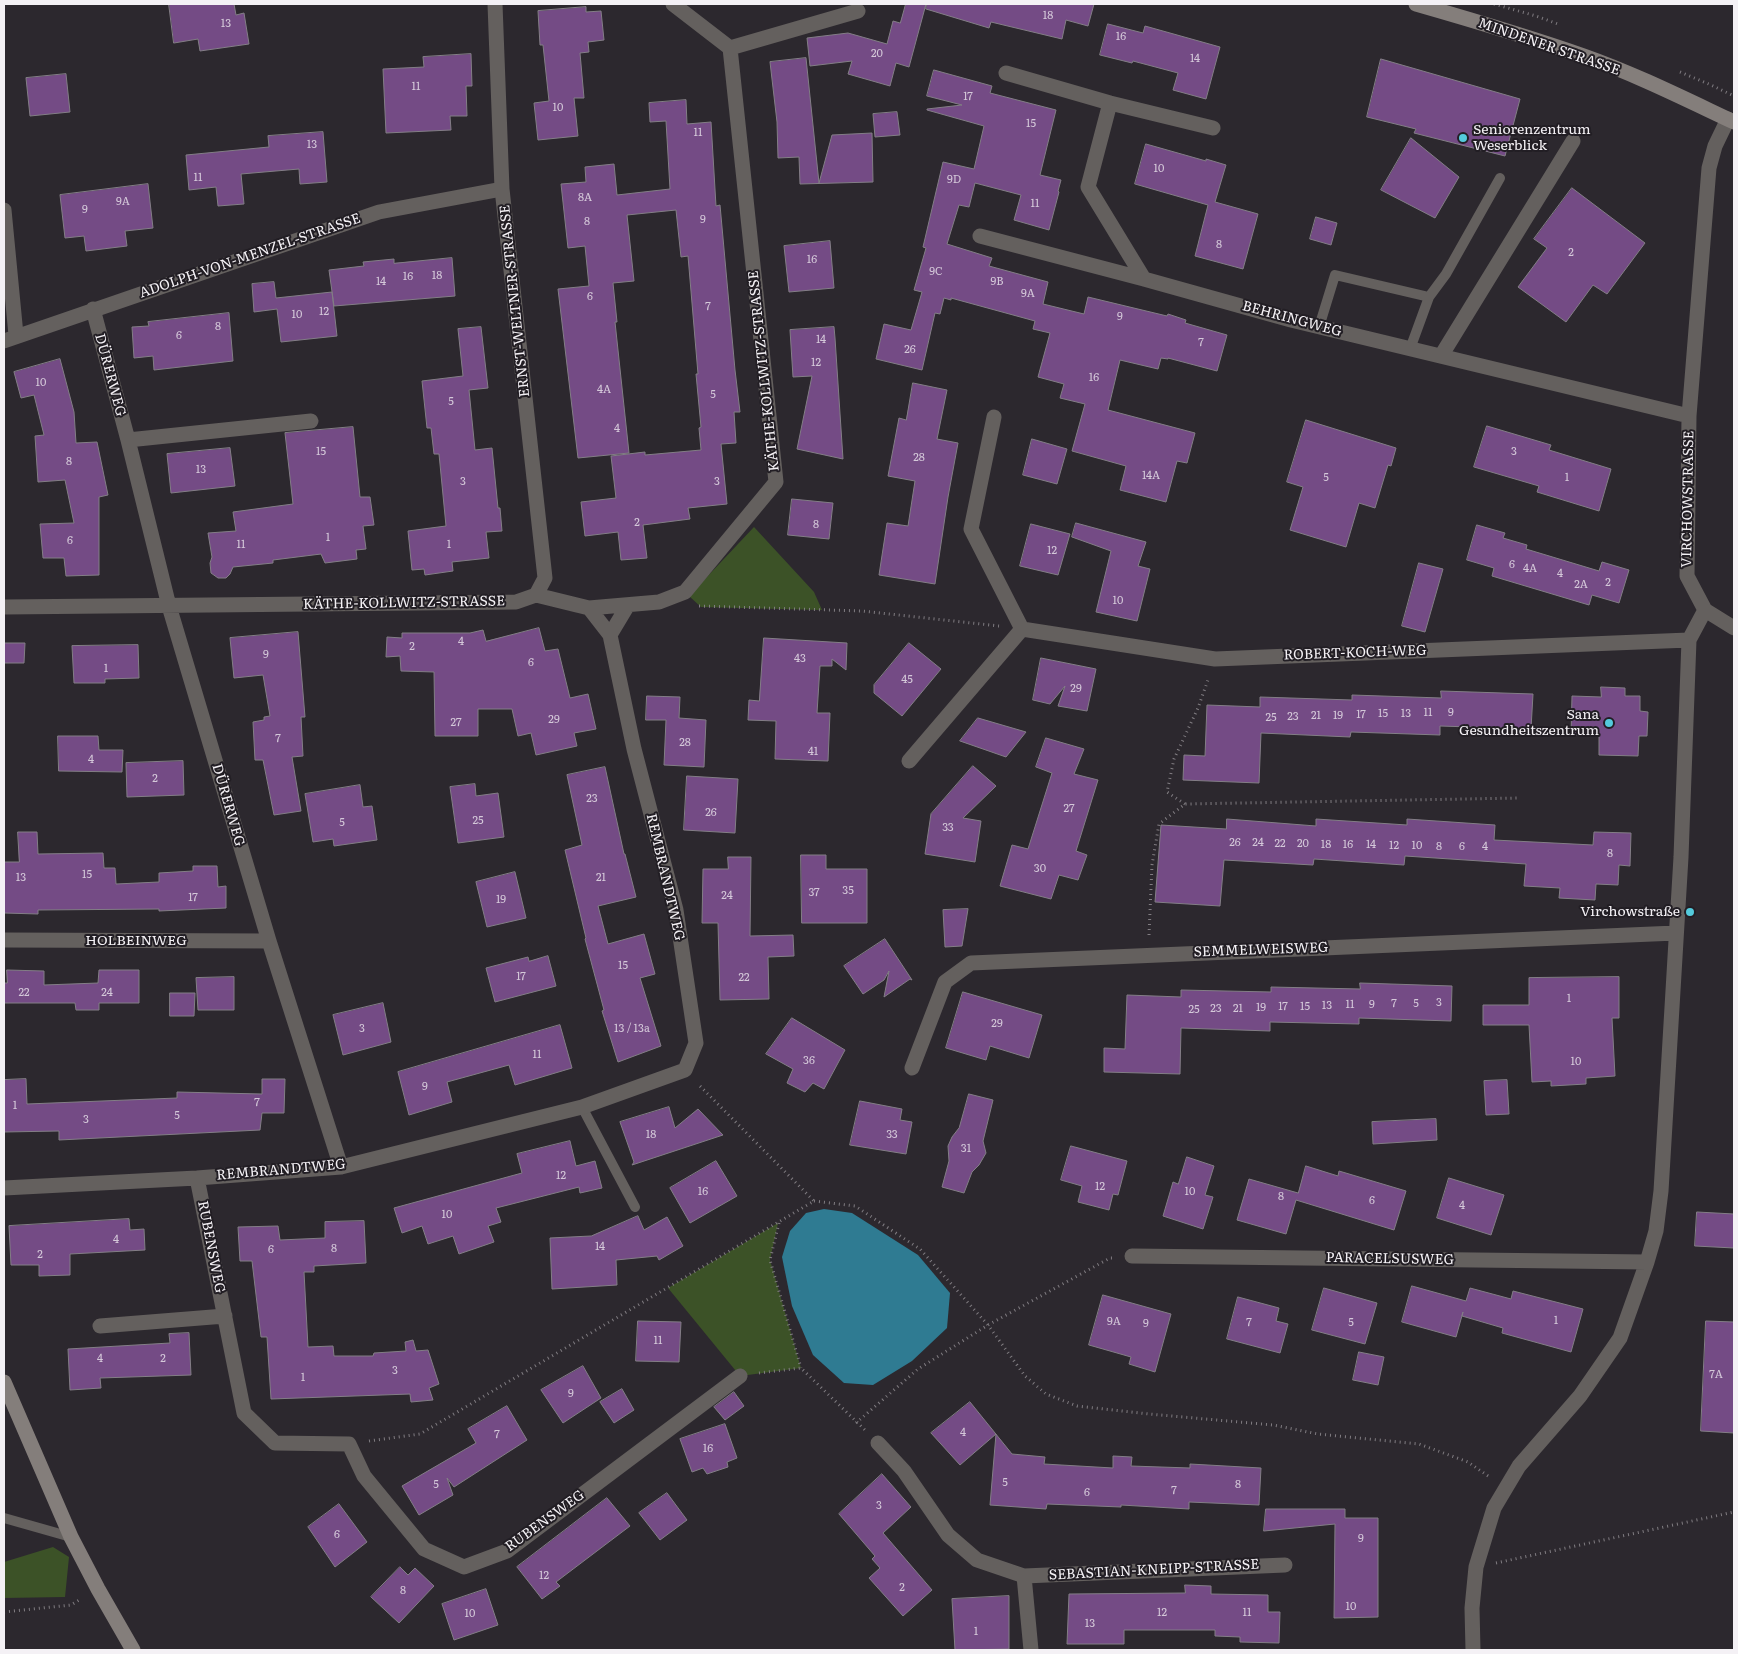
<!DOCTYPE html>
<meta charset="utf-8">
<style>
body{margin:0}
#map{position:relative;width:1738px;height:1654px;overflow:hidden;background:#2c282e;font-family:Literata,serif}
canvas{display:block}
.frame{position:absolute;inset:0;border:5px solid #f4f1f5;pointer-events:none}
</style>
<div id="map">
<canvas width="1738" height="1654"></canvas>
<div class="frame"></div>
</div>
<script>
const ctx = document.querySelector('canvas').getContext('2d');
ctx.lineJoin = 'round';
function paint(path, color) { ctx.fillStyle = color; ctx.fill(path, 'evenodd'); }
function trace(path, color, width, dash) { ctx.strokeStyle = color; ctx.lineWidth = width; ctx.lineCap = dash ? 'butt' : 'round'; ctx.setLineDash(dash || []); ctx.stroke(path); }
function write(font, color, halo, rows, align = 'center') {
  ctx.font = font + ' Literata,serif'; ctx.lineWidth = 4; ctx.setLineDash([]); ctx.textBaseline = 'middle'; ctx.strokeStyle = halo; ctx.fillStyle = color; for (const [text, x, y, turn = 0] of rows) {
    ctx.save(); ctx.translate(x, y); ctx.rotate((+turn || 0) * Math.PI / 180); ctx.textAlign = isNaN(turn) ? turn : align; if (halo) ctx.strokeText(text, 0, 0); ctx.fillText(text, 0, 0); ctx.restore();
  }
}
const green = new Path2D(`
 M754,527L814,592L822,610L701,607L689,596Z
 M778,1223L770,1260L801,1368L740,1376L668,1288Z
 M53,1547L69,1557L65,1597L4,1598V1562Z`);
const water = new Path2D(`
 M824,1209L852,1213L918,1255L950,1293L947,1328L912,1361L873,1385L844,1383L813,1355L792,1306L782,1257L790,1231L806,1213Z`);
const building = new Path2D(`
 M169,4H234L236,15L244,13L249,44L200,51L198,39L174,43Z
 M906,4H926L909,67L896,63L890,86L848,74L852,61L810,66L807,38L848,33L887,44L893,21L900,23Z
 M927,4H1094L1088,26L1066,20L1062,39L991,22L989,28L926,9Z
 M586,7V12L601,11L604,40L588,42L589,52L580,53L584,98H574L578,136L538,140L534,103L549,101L543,45H540L538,11Z
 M1108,24L1143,33L1145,26L1220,47L1206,99L1173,90L1178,73L1133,61L1132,63L1100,55Z
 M471,54L472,86H466L467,116H450L451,130L386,133L383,69L424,67L423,57Z
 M806,58L819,183L832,135L872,133L873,182L800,184L799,157L778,158L777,122L770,62Z
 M1381,59L1520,99L1505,156L1414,133L1416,129L1367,117Z
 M934,70L992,86L990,93L1056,110L1040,175L1061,180L1058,191L1059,192L1049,230L1014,220L1021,195L975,183L969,207L959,205L947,244L992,258L989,266L1048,282L1043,304L1084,314L1088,297L1167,316L1168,314L1186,320L1185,323L1227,335L1217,371L1168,358V359L1161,358L1158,369L1120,360L1108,410L1195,433L1187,463L1177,461L1166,502L1120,490L1126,466L1072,451L1085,404L1060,398L1064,384L1038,377L1050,333L1033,329L1035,321L951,298V300L944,298L940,314L935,313L922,370L876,359L884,324L911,330L922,292L914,290L926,248L923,247L943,162L974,169L984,126L927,110V109L962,105L927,96Z
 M66,74L70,112L30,116L26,78Z
 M686,100L687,124L711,122L716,206L720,205L735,370L740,412H734L736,443L721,444L727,504L688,508L690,519L643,525L647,558L621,560L618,532L585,536L581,502L616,498L611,456L645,452V455L701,450L699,428L701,427L696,374H698L688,256L681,257L676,210L627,215L634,281L613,283L617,322H615L629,453L578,458L558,289L589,286L585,246L568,248L561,184L586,182L585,167L614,164L617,195L670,189L666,121L650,122L649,103Z
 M897,112L900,135L875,137L873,114Z
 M323,132L327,182L300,184L299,169L241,174L244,204L218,206L216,187L189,190L186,155L269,147L268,136Z
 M1411,138L1459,177L1435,218L1381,190Z
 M1146,144L1206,161V159L1226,165L1215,202L1258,214L1243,269L1195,256L1208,205L1135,184Z
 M148,184L153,228L125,231L127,246L86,251L84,236L65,238L60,195Z
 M1572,188L1645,243L1607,294L1593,285L1566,322L1518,287L1547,248L1534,239Z
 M1316,217L1337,223L1331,245L1310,239Z
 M830,241L834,288L789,292L784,246Z
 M452,258L455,296L334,306L329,270L364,266L363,262L394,259V263Z
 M274,282L276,298L332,292L337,336L281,342L277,309L254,312L252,284Z
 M229,313L233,361L154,370L153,356L134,358L132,327L149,326L148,322Z
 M481,327L488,388L469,390L475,450L492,448L498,508H500L502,531L486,532L489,558L452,562L453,571L425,575L424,569L412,570L408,531L446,526L439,454H434L431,428H427L422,381L463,376L458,329Z
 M834,327L835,338L843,459L797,449L812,376L793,377L790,330Z
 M60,359L74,412L76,443L97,442L108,495L99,497V575L66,576L64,558H43L40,524L74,523L65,480L38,482L35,436L44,435L34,395L21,398L14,372Z
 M913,383L947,390L937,439L958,443L948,497L935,584L879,575L887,523L908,526L915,481L888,476L899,418L906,420Z
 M1306,420L1396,448L1391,466L1388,465L1375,508L1359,503L1346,547L1290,530L1303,487L1287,482Z
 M1487,426L1551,445L1549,450L1611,469L1599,511L1537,492L1539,486L1474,467Z
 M353,427L360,497H370L374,525L363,526L366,549L356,550L357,559L325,563L321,554L273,560V563L233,567L230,574L226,578H218L211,573L210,563L212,557L208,533L236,531L233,512L293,504L285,433Z
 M1032,439L1067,449L1057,484L1023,475Z
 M230,448L235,486L171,493L167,454Z
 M792,499L833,503L829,539L788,535Z
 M1076,523L1146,542L1138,566L1150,569L1137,621L1096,612L1111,551L1072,537Z
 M1031,524L1070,534L1058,575L1020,566Z
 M1477,525L1505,533L1503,538L1527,545L1526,549L1599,571L1602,562L1629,570L1619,603L1592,595L1589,605L1492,576L1494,568L1467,560Z
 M1419,563L1443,569L1425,632L1402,626Z
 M539,628L545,651L558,649L570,698L588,694L596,729L574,733L577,746L536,755L531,733L518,736L512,709H478V736H435L434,672L401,671L400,656L386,657L387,637L402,638V633H470L483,630L486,641Z
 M298,632L305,717H301L303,756L292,757L301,811L274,815L263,760H255L253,722L264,720V717L270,716L263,675L234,678L230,638Z
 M764,638L847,643L846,670L832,659V666H820L817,713H830L828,761L775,759L776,721L748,720L749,700L759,701Z
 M4,643H25L24,663H4Z
 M909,643L941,669L902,716L874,693V685Z
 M138,645L139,678L105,679V683H74L72,646Z
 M1041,658L1096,669L1087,711L1058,706L1065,686L1050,704L1033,700Z
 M1601,687L1625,688V696H1640V711L1648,712L1647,736H1639L1638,756L1599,755V735H1571L1572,696L1601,697Z
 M1441,691L1533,694L1531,729L1440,726V735L1351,732L1350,737L1261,733L1259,783L1183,780L1184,755L1205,756L1207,705L1260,707V697L1352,700V695L1441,698Z
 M647,696L680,697L679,718L706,720L704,767L664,765L666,720H646Z
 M978,718L1026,732L1006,757L960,741Z
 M58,736H98L99,750H123L122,772L59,771Z
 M1046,738L1084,749L1074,774L1098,780L1076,851L1087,855L1078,880L1059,875L1051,899L1000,886L1012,845L1028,849L1052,773L1036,767Z
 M183,761L184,795L127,797L126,763Z
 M973,766L996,786L963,818L981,821L975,862L925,854L931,814Z
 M605,767L624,854H625L636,897L598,906L608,944L644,934L655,974L640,978L661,1046L618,1062L602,1011L604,1010L585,939L586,938L565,850L582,845L567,775Z
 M687,776L738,779L735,833L684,830Z
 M475,784L476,796L498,793L504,837L458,843L450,787Z
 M360,785L363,807L372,806L377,840L334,846L333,839L313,842L305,794Z
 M1227,819L1316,826V819L1407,825V819L1495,825L1494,840L1593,845L1594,832L1631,833L1630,866L1619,865L1618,885L1596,884L1595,900L1559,898L1560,888L1524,886L1526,864L1405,856L1404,865L1314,859L1313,865L1224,860L1220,906L1155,902L1161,825L1226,829Z
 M18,832H37L38,854L103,853L104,868H115L116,884L159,882V873L193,871V866H217L218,887L226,886V908L159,911V909L38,910V914L4,913V862H19Z
 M801,855H826V869H867V923H802Z
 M728,857H751L750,936L793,935L794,956L768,957L769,999L720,1000L718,923H702L703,869H728Z
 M515,872L526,918L487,927L476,882Z
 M968,909L962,946L945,947L943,910Z
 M885,939L912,980L910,979L884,997L889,971L884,980L863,994L844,966Z
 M548,956L556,986L495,1002L486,968L528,957L529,961Z
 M7,970L44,971V985L98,983L99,970H139V1003H99V1010H76L75,1003H4V983H7Z
 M234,977V1010H198L196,978Z
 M1619,977V1018H1612L1615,1076L1586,1078V1084L1551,1086V1081L1532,1082L1529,1025H1483V1005H1529V978Z
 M1360,983L1452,986L1451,1021L1359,1018V1024L1270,1022V1031L1181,1028L1180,1074L1104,1072V1048L1125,1049L1127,995L1181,997V990L1271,992V987L1360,989Z
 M963,992L1042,1015L1029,1058L990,1046L986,1060L946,1048Z
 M170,993H195L194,1016H170Z
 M383,1003L391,1042L343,1055L333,1015Z
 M792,1018L845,1050L824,1089L813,1083L805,1092L787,1083L793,1069L766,1054Z
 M560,1025L572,1068L515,1085L509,1065L447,1082L452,1102L409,1115L398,1072Z
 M26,1079L27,1104L177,1098V1092L262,1094V1079H285L284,1113H262L260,1130L59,1140V1131L4,1132V1080Z
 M1507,1080L1509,1114L1486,1115L1484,1081Z
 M969,1094L993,1100L983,1141L986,1153L979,1165L972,1172L964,1193L942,1187L949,1161L948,1146L952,1137L959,1128Z
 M860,1101L902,1109L900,1120L912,1122L906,1154L850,1145Z
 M669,1107L675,1128L698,1109L723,1135L632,1165L634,1162L620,1122Z
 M1436,1119L1437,1140L1373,1144L1372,1122Z
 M570,1141L576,1166L595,1161L602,1188L580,1193L579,1187L496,1208L501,1222L488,1226L494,1242L459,1254L453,1236L428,1244L422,1226L402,1233L394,1208L522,1173L517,1154Z
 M1071,1146L1127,1161L1118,1195L1113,1194L1109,1210L1078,1202L1082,1186L1061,1180Z
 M1187,1157L1214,1166L1205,1195L1213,1197L1203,1229L1163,1216L1173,1182L1178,1184Z
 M716,1161L737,1196L690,1223L670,1188Z
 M1306,1166L1338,1176L1339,1171L1406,1191L1394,1230L1296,1200L1286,1234L1237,1220L1249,1179L1298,1193Z
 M1449,1178L1504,1195L1491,1235L1437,1218Z
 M1697,1212L1734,1214V1248L1695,1246Z
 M638,1216L644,1230L667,1217L683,1246L659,1260L657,1256L616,1260L617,1285L552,1289L550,1238L591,1236Z
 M129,1219L130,1230L144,1229L145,1250L70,1254V1275L39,1276V1265H11L9,1226Z
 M364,1221L366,1263L314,1266V1272H304L308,1347L333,1346L334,1356H373L374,1353L406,1351L405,1342L413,1340L416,1351L428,1350L439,1384L429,1388L433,1400L411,1402L410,1394L271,1399L267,1337H261L252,1261H240L238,1227L278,1226L280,1240L302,1239L325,1238V1222Z
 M1412,1286L1466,1301L1470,1288L1511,1299L1513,1291L1583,1309L1571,1352L1502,1333L1503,1328L1462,1316L1463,1312L1456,1337L1402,1322Z
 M1324,1288L1377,1303L1365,1344L1312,1330Z
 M1103,1295L1171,1314L1155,1372L1129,1364L1131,1357L1089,1345Z
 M1238,1297L1279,1308L1276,1321L1288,1324L1280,1353L1227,1339Z
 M638,1321L681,1322L679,1362L636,1361Z
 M1706,1321L1734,1322V1433L1701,1431Z
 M189,1333L191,1375L100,1378L101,1388L70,1390L68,1349L170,1343L169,1334Z
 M1359,1352L1384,1357L1378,1385L1353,1380Z
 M583,1366L601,1398L563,1423L541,1390Z
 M622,1389L634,1410L614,1423L600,1402Z
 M734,1392L744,1406L725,1420L714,1407Z
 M970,1402L1012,1454L1045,1457L1044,1464L1113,1468V1456L1132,1457L1131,1466L1190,1468V1464L1261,1468L1259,1505L1189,1502V1509L1121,1505V1507L1047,1504L1046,1509L990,1505L996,1434L960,1465L931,1433Z
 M507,1406L527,1440L454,1487L447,1478L453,1495L419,1515L402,1486L476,1443L468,1429Z
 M725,1424L737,1458L727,1462L728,1467L707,1474L703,1468L692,1472L680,1439Z
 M882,1474L911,1507L883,1533L932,1590L903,1616L869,1578L880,1568L872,1559L875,1556L839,1514Z
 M667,1493L687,1520L660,1540L639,1513Z
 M607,1498L630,1526L556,1582L560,1586L542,1599L517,1567Z
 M339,1504L367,1542L335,1567L308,1527Z
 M1266,1509H1345V1518H1378V1617L1334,1618L1335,1524L1264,1531Z
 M400,1567L408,1575L415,1568L434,1586L399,1623L371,1597Z
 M1185,1585L1211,1586V1594L1268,1595V1612H1280L1279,1643L1240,1642V1637L1215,1636V1630H1124V1644H1067L1069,1594L1185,1593Z
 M486,1589L498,1625L454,1640L442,1604Z
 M1009,1596V1649L955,1650L952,1599Z`);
const path = new Path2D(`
 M1494,4L1536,16L1558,24
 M1680,72L1711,85L1734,96
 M699,606L862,611L999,626
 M1185,804L1167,792L1174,759L1198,708L1209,677
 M1149,935L1152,865L1159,824L1185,804L1520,798
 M814,1201L855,1206L920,1249L988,1325L1025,1376L1046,1394L1077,1406L1149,1414L1273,1425L1318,1434L1419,1444L1468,1462L1491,1478
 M779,1223L770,1260L801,1368
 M759,1373L801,1368L865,1430
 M856,1423L918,1369L988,1325L1110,1258H1114
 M369,1441L420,1434L814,1201L698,1084
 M1496,1563L1734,1512
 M4,1612L71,1605L81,1599`);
const lane = new Path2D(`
 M1429,297L1446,274L1500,178
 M1319,327L1335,275L1429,297L1410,349
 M582,1107L635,1207
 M4,1518L71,1537`);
const street = new Path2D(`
 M495,4L502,189L545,578L536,595
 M730,48L858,11
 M1006,73L1110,103L1213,128
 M1110,103L1088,187L1144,279L1291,320L1689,416
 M4,210L16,335
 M980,236L1144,279
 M93,309L128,440L169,606L269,941L341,1167
 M4,341L379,212L502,189
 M1441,356L1573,141
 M994,417L971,529L1022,629
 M128,440L311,421
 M4,607L516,602L536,595L589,608L659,602L685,592L776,482L730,48L673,4
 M1705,610L1734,628
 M610,635L628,605
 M909,761L1022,629L1215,659L1689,640
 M4,940L269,941
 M912,1068L945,982L971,963L1676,933
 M197,1178L244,1413L275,1443L349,1444L364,1476L424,1549L464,1567L507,1551L740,1376
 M4,1188L197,1178L341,1167L582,1107L685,1070L696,1043L676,910L634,749L610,635L589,608
 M1132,1256L1647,1262
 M100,1326L225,1316
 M878,1443L904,1471L948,1535L977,1560L1024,1576L1031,1650
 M1024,1576L1285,1565
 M1473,1650L1472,1608L1476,1567L1494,1508L1519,1466L1580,1396L1620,1338L1647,1262L1656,1231L1661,1191L1681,857L1689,640L1705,610L1687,576L1689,416L1709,168L1715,146L1728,119`);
const secondary = new Path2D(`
 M1416,4C1472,20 1529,37 1584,56C1635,74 1685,99 1734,122
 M4,1382L71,1537L98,1589L133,1650`);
const markers = [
 [1463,138,5,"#54cadc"],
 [1609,723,5,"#54cadc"],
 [1690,912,5,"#54cadc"]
];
const numberNames = [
 ["18",1048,16],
 ["13",226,24],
 ["16",1121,37],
 ["20",877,54],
 ["14",1195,59],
 ["11",416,87],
 ["17",968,97],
 ["10",558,108],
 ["15",1031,124],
 ["11",698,133],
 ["13",312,145],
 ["10",1159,169],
 ["11",198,178],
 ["9D",954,180],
 ["8A",585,198],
 ["9A",123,202],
 ["11",1035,204],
 ["9",85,210],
 ["9",703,220],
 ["8",587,222],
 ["8",1219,245],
 ["2",1571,253],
 ["16",812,260],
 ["9C",936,272],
 ["18",437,276],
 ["16",408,277],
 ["14",381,282],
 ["9B",997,282],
 ["9A",1028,294],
 ["6",590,297],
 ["7",708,307],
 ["12",324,312],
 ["10",297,315],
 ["9",1120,317],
 ["8",218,327],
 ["6",179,336],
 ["14",821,340],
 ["7",1201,343],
 ["26",910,350],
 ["12",816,363],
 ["16",1094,378],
 ["10",41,383],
 ["4A",604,390],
 ["5",713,395],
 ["5",451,402],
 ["4",617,429],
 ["15",321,452],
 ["3",1514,452],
 ["28",919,458],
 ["8",69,462],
 ["13",201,470],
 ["14A",1151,476],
 ["5",1326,478],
 ["1",1567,478],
 ["3",463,482],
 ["3",717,482],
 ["2",637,523],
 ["8",816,525],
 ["1",328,538],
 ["6",70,541],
 ["11",241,545],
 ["1",449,545],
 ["12",1052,551],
 ["6",1512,565],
 ["4A",1530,569],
 ["4",1560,574],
 ["2",1608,583],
 ["2A",1581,585],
 ["10",1118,601],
 ["4",461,642],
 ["2",412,647],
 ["9",266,655],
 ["43",800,659],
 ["6",531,663],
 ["1",106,669],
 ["45",907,680],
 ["29",1076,689],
 ["11",1428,713],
 ["9",1451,713],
 ["15",1383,714],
 ["13",1406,714],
 ["17",1361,715],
 ["21",1316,716],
 ["19",1338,716],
 ["23",1293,717],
 ["25",1271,718],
 ["29",554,720],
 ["27",456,723],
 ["7",278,739],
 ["28",685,743],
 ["41",813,752],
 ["4",91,760],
 ["2",155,779],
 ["23",592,799],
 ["27",1069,809],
 ["26",711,813],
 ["25",478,821],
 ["5",342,823],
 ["33",948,828],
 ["26",1235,843],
 ["24",1258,843],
 ["22",1280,844],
 ["20",1303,844],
 ["18",1326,845],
 ["16",1348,845],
 ["14",1371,845],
 ["12",1394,846],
 ["10",1417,846],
 ["8",1439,847],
 ["6",1462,847],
 ["4",1485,847],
 ["8",1610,854],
 ["30",1040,869],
 ["15",87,875],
 ["13",21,878],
 ["21",601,878],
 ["35",848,891],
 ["37",814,893],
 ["24",727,896],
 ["17",193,898],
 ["19",501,900],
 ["15",623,966],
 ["17",521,977],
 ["22",744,978],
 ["22",24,993],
 ["24",107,993],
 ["1",1569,999],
 ["3",1439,1003],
 ["7",1394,1004],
 ["5",1416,1004],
 ["11",1350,1005],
 ["9",1372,1005],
 ["13",1327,1006],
 ["17",1283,1007],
 ["15",1305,1007],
 ["19",1261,1008],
 ["23",1216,1009],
 ["21",1238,1009],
 ["25",1194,1010],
 ["29",997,1024],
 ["3",362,1029],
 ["13 / 13a",632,1029],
 ["11",537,1055],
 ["36",809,1061],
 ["10",1576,1062],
 ["9",425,1087],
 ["7",257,1103],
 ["1",15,1106],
 ["5",177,1116],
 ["3",86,1120],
 ["18",651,1135],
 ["33",892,1135],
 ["31",966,1149],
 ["12",561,1176],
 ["12",1100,1187],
 ["16",703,1192],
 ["10",1190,1192],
 ["8",1281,1197],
 ["6",1372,1201],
 ["4",1462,1206],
 ["10",447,1215],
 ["4",116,1240],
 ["14",600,1247],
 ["8",334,1249],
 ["6",271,1250],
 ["2",40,1255],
 ["1",1556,1321],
 ["9A",1114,1322],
 ["7",1249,1323],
 ["5",1351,1323],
 ["9",1146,1324],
 ["11",658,1341],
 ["4",100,1359],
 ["2",163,1359],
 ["3",395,1371],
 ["7A",1716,1375],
 ["1",303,1378],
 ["9",571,1394],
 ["4",963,1433],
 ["7",497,1435],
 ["16",708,1449],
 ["5",1005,1483],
 ["5",436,1485],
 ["8",1238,1485],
 ["7",1174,1491],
 ["6",1087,1493],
 ["3",879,1506],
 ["6",337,1535],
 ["9",1361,1539],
 ["12",544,1576],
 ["2",902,1588],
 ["8",403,1591],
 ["10",1351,1607],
 ["12",1162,1613],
 ["11",1247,1613],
 ["10",470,1614],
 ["13",1090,1624],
 ["1",976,1632]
];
const streetNames = [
 ["MINDENER STRASSE",1549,47,19],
 ["ADOLPH-VON-MENZEL-STRASSE",250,256,-19],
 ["ERNST-WELTNER-STRASSE",515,301,-96],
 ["BEHRINGWEG",1292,319,15],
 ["KÄTHE-KOLLWITZ-STRASSE",764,371,-96],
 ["DÜRERWEG",110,375,75],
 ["VIRCHOWSTRASSE",1688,499,-89],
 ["KÄTHE-KOLLWITZ-STRASSE",404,603,-1],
 ["ROBERT-KOCH-WEG",1355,653,-2],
 ["DÜRERWEG",228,805,74],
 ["REMBRANDTWEG",665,877,77],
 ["HOLBEINWEG",136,941],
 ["SEMMELWEISWEG",1261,950,-2],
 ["REMBRANDTWEG",281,1170,-5],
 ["RUBENSWEG",211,1247,79],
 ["PARACELSUSWEG",1390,1259,1],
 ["RUBENSWEG",545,1521,-36],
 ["SEBASTIAN-KNEIPP-STRASSE",1154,1570,-3]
];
const poiNames = [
 ["Seniorenzentrum",1473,130,"left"],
 ["Weserblick",1473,146,"left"],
 ["Sana",1599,715],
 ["Gesundheitszentrum",1599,731],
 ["Virchowstraße",1680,912]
];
paint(green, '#3c5227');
paint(water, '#2f7b92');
paint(building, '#744b85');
trace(building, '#837e86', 1);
trace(path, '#817d82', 3, [1, 4]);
trace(lane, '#64605e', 10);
trace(street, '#64605e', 15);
trace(secondary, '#847e7b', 15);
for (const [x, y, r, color] of markers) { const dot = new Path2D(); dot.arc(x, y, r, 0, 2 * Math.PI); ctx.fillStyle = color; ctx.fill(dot); trace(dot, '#221e24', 2); }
write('11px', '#d4c8d9', null, numberNames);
write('14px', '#f4f1f5', '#221e24', streetNames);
write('14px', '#f4f1f5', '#221e24', poiNames, 'right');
</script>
